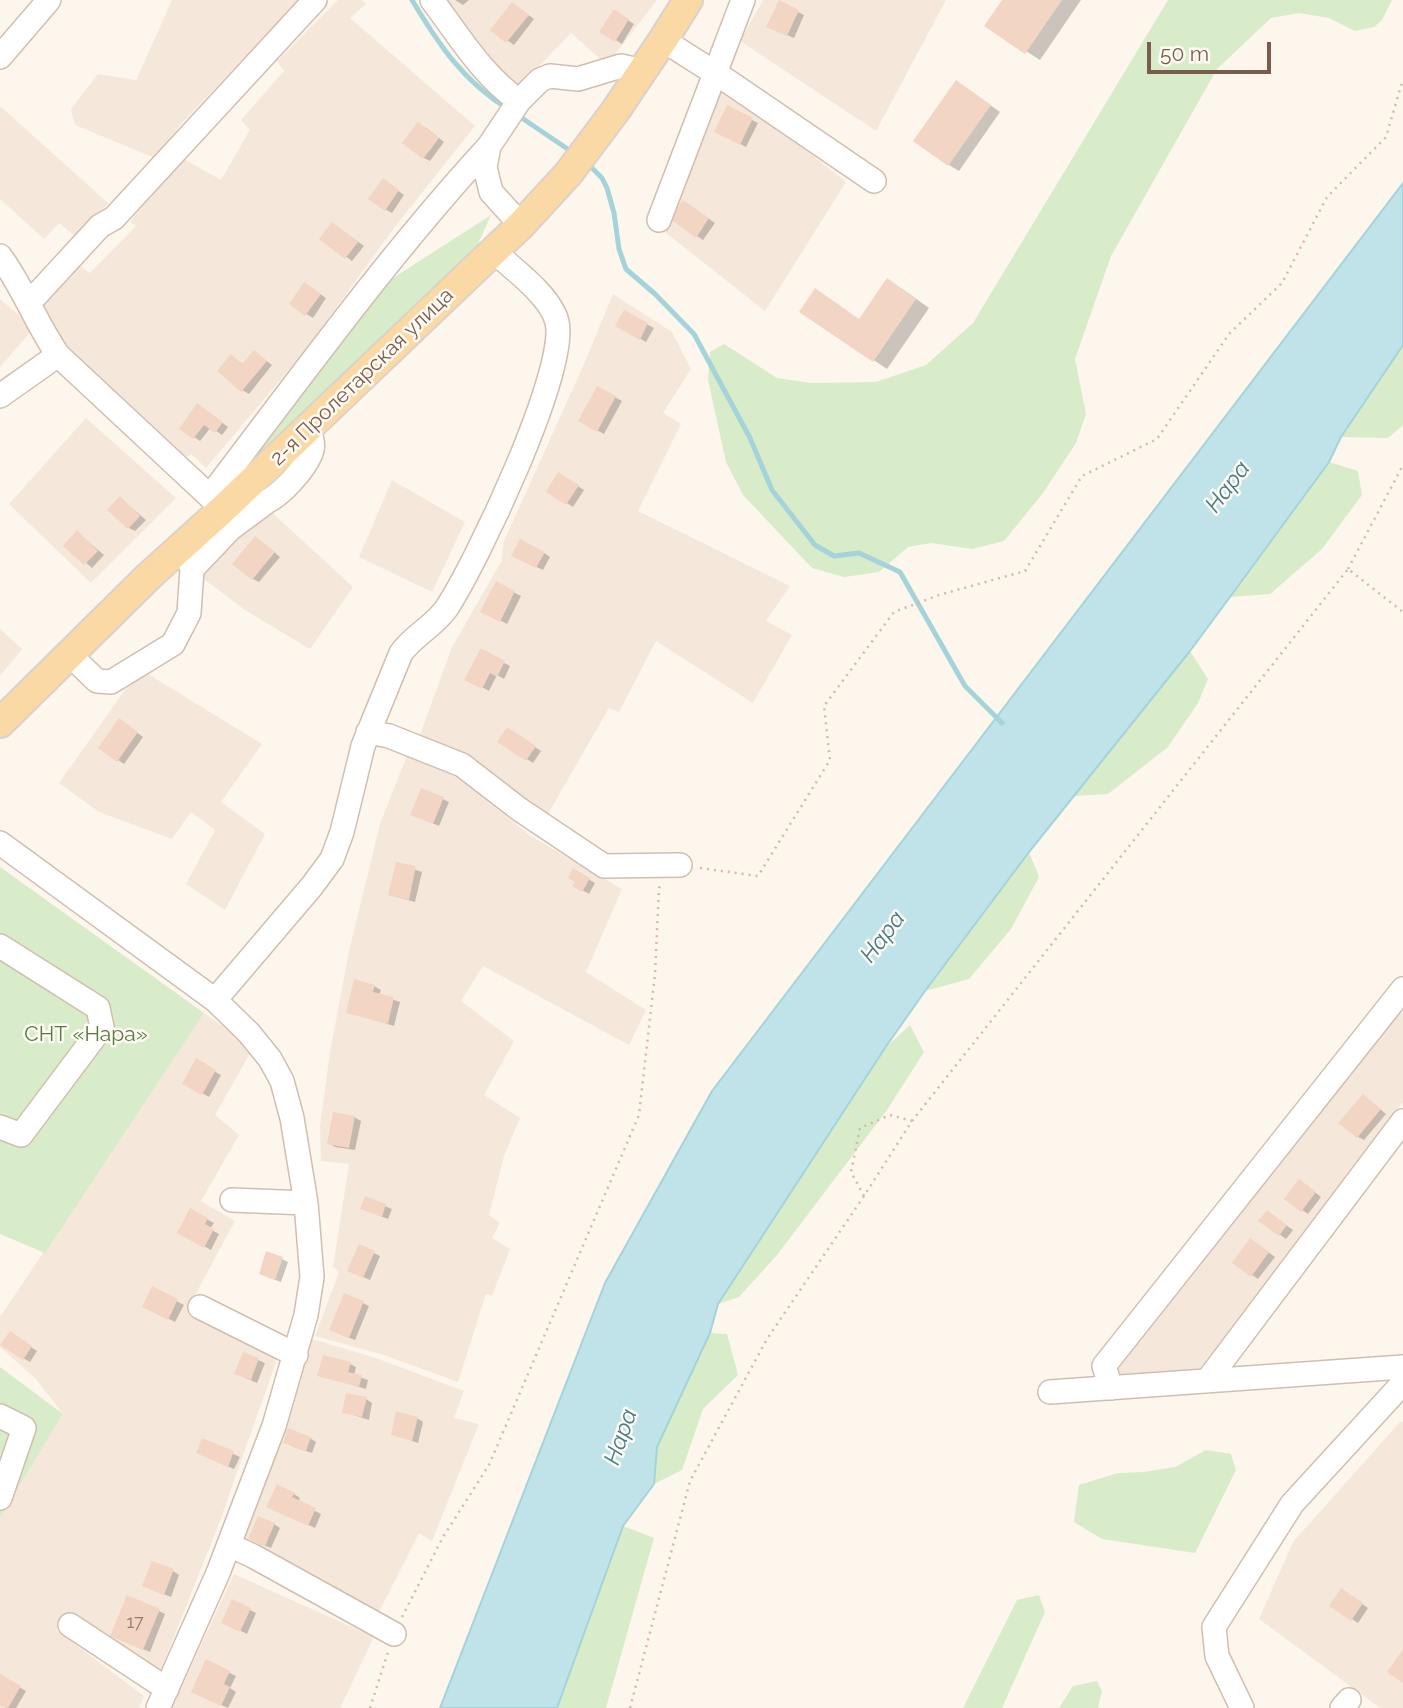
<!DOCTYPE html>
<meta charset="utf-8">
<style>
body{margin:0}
#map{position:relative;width:1403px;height:1708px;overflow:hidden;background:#fdf6ec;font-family:Raleway,sans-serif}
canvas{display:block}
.scale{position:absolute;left:1147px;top:42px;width:124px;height:32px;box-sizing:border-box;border:4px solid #7a5c4d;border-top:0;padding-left:9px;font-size:21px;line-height:24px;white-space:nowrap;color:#7a5c4d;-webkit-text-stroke:5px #fffaf3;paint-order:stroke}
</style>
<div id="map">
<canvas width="1403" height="1708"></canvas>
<div class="scale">50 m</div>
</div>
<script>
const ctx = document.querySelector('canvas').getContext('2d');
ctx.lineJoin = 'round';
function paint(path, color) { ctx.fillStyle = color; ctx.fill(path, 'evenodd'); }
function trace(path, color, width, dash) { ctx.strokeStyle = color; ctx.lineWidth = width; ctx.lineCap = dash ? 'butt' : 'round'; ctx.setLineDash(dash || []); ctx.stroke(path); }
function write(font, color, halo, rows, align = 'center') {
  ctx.font = font + ' Raleway,sans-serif'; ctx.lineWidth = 5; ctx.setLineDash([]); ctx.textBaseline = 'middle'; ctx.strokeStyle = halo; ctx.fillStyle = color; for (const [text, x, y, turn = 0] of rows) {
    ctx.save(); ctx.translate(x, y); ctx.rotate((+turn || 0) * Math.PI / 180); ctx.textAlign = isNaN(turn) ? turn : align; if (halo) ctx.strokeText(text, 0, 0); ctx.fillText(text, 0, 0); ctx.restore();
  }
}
const residential = new Path2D(`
 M172,0H299L182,123L155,158L75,125L71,109L98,74L136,80Z
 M338,0H362L366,4L350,18L475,126L394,228L303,353L206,468L191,454L183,460L61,347L39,307L77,264L90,273L136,226L130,222L182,158L221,180L250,130L241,120L284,71L277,61Z
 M441,0H657L607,65L571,33L517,89L487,64Z
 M763,0H946L876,131L740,41Z
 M717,86L757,111L846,182L765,311L661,229Z
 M0,106L108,203L77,238L59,223L44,239L0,199Z
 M613,294L672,332L691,369L663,413L681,424L638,511L790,586L766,621L792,635L753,703L656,641L619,712L609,708L548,814L475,763L420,735L452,647L501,562L504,541L584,364Z
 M0,299L34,328L0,367Z
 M86,418L176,498L91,583L9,504Z
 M392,480L465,522L432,592L359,557Z
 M267,508L353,587L310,649L245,610L200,576Z
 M0,629L22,649L0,676Z
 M140,669L262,744L221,802L265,834L225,910L186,884L215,830L191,812L172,839L99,812L59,783Z
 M408,753L454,773L529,835L622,889L586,972L646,1010L629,1045L483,966L461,1001L514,1041L484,1095L520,1118L504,1156L489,1215L500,1223L492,1238L510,1249L492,1296L486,1294L458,1382L384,1355L315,1336L339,1272L333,1267L349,1164L321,1161L320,1126L330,1052L349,951L380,824Z
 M1396,1009L1403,1014V1102L1198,1372L1124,1379L1114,1370Z
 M204,1013L253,1048L215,1115L239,1135L201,1201L235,1221L187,1310L271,1353L276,1362L220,1521L158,1677L66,1615L56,1630L144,1696L139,1708H0V1518L63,1414L36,1379L0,1347V1317Z
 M312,1339L373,1357L464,1391L454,1418L479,1424L432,1541L419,1533L378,1614L239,1540L285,1424Z
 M1400,1422H1403V1708H1380L1259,1619L1293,1542Z
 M234,1574L374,1637L340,1708H172Z`);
const green = new Path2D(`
 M1168,0H1392L1382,20L1374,27L1355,31L1329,18L1299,13L1271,18L1217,69L1111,256L1075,359L1086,414L1076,443L1043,493L1004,541L972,549L931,543L908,547L879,572L844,577L812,568L743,495L726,462L708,380L710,352L724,344L777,378L811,383L876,382L926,365L973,323Z
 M491,215L477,246L338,384L226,487L376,289Z
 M1403,345V425L1388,438L1341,437Z
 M1329,462L1358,471L1362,495L1322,549L1270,594L1230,597Z
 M1190,651L1208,679L1198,703L1168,747L1108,794L1075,796Z
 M1029,852L1039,877L1011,929L969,979L925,991Z
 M0,867L204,1013L45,1253L0,1234Z
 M910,1025L924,1052L887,1110L777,1255L739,1297L718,1304L885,1048Z
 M710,1333L727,1334L738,1375L703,1409L682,1470L654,1484L657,1447Z
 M0,1367L63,1414L0,1518Z
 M1206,1450L1231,1454L1236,1470L1195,1553L1102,1539L1074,1522L1079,1485L1118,1473L1144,1472L1175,1467Z
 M623,1526L654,1538L606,1708H557Z
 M1039,1595L1045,1612L1002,1708H963L1017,1600Z
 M1097,1681L1102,1691L1098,1708H1059L1073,1686Z`);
const water = new Path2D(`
 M1403,183V345L1341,437L1329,462L1230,597L1190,651L1029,852L925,991L885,1048L718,1304L710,1333L657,1447L654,1484L623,1526L557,1708H440L605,1283L712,1091Z`);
const shadow = new Path2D(`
 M455,0H469L463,5Z
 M1004,0H1081L1040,60L987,26Z
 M519,8L534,19L514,45L493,30Z
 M614,11L634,24L622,44L602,31Z
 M798,12L804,15L794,38L775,30Z
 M966,88L1000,112L959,171L949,165Z
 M728,108L758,123L746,147L716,131Z
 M425,127L444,142L430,161L424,158Z
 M389,184L404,195L392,213L385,209Z
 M689,205L715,223L703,240L697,236Z
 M339,228L364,246L352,261L322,239Z
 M311,288L326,298L313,318L291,304Z
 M901,288L929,308L887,369L801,311L860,320Z
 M625,313L654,328L646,342L618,326Z
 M254,352L272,365L249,394L242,390L231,356L244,365Z
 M598,388L622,401L604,434L580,421Z
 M204,409L228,427L222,435L211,427L200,441L181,428Z
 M559,474L584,490L573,507L548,491Z
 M121,499L146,520L135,531L129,528Z
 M78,533L104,555L92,568L66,545Z
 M261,541L280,557L259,582L253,579Z
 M544,553L550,557L543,570L520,559Z
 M496,583L521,596L507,624L482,611Z
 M481,651L510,666L504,679L497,675L489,691L467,679Z
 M126,724L143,737L124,764L118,760Z
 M507,729L541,751L533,763L499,741Z
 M443,799L449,802L439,826L418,817Z
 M397,864L422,872L415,902L390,895Z
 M574,871L595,883L589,894L575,886L577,881Z
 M374,986L381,990L379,995L400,1002L394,1026L348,1012Z
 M196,1061L221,1075L209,1097L184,1083Z
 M1369,1100L1386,1114L1364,1140L1358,1137Z
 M354,1117L361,1121L355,1150L335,1147L329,1143Z
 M1306,1185L1321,1197L1308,1214L1302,1210Z
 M366,1198L392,1209L388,1219L368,1211Z
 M191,1210L214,1223L210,1229L219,1234L211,1250L179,1232Z
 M1273,1216L1293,1230L1286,1239L1261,1221Z
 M1257,1244L1275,1257L1258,1279L1235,1263Z
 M374,1253L380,1256L370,1280L356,1274Z
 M282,1259L288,1262L281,1282L267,1277Z
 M153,1289L184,1305L175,1322L144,1306Z
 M363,1303L369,1306L355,1340L337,1333Z
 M10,1333L37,1351L30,1362L23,1358Z
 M258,1360L265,1363L257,1383L243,1377Z
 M350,1364L356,1367L354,1375L368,1380L366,1389L319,1375Z
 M366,1399L372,1403L369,1420L344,1412Z
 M417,1418L423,1422L418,1443L393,1434Z
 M310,1438L316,1442L312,1453L291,1446Z
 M203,1440L240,1457L234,1469L204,1456Z
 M294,1494L300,1498L298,1502L321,1514L315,1528L275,1510Z
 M274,1524L280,1528L271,1548L256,1542Z
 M173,1571L179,1575L171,1597L150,1589Z
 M1348,1594L1368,1608L1358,1623L1332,1606Z
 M250,1610L256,1613L247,1634L227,1624Z
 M159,1611L165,1614L150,1652L119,1639Z
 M207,1662L236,1676L230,1688L236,1692L228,1708L200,1695Z
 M0,1676L26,1691L16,1708H7L0,1704Z`);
const stream = new Path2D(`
 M412,0C439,45 463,81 508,109
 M516,114L575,154
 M588,164L602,178L607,188L614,213L619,249L626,269L655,294L694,334L750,438L772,490L815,545L834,556L859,553L900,572L965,686L1002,723`);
const building = new Path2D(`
 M779,0L799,10L787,36L766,27Z
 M1002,0H1062L1025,54L984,26Z
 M512,2L529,15L506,43L490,30Z
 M614,9L629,19L615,42L599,32Z
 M956,80L991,105L948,166L913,141Z
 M727,105L753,118L740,145L714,132Z
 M418,122L439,138L423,159L402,143Z
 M383,178L399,190L385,211L368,199Z
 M683,200L709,218L696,238L670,219Z
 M332,222L358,242L345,259L319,239Z
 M887,278L916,299L873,362L799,312L815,288L859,319Z
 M304,282L321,294L305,316L289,304Z
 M624,310L648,323L640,340L615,326Z
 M254,350L267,361L241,392L217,371L231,354L242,364Z
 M597,386L616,396L597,432L578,421Z
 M197,403L223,422L215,433L204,425L193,439L179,429Z
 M558,472L579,485L566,505L546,492Z
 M120,496L140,516L128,529L107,510Z
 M77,530L98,551L84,565L63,546Z
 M255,536L275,552L252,580L232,564Z
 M520,539L545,552L536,568L511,556Z
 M496,581L515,591L500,622L480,612Z
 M481,648L505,661L497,677L490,673L482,689L464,680Z
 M119,718L138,732L117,762L98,748Z
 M507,727L536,746L526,761L497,742Z
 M421,788L444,797L433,824L410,815Z
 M396,862L416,866L409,900L388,895Z
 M573,868L590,878L582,892L572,886L575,882L568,878Z
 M354,979L375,985L373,992L394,997L388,1024L346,1013Z
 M196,1058L216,1070L202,1095L182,1084Z
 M1363,1094L1381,1109L1357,1138L1338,1123Z
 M333,1112L355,1116L349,1148L327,1144Z
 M1299,1179L1316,1192L1301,1212L1284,1199Z
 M365,1196L386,1204L382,1217L360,1209Z
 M190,1208L208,1218L205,1224L214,1229L204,1248L177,1233Z
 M1267,1210L1287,1225L1279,1236L1258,1221Z
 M1250,1238L1269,1252L1251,1277L1232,1263Z
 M359,1244L375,1251L363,1278L347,1271Z
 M266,1251L283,1257L275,1280L259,1274Z
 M152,1286L178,1299L168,1320L142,1307Z
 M344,1293L364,1301L349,1338L329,1330Z
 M10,1331L32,1346L23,1360L0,1345Z
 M243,1352L259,1358L251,1380L234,1374Z
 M323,1355L351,1362L348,1372L362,1375L359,1387L317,1376Z
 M346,1393L367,1397L362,1417L342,1413Z
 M396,1411L418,1417L412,1441L391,1435Z
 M288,1428L311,1437L306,1451L283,1443Z
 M202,1438L234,1451L228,1467L196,1453Z
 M277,1484L295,1493L292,1497L316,1508L308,1526L266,1507Z
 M258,1516L275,1523L265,1546L248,1539Z
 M152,1561L174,1569L164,1595L142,1586Z
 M1341,1588L1363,1603L1351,1621L1329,1606Z
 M127,1595L160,1609L143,1650L110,1636Z
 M232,1599L251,1608L240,1632L221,1623Z
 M1403,1649V1683L1387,1672Z
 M206,1659L230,1671L224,1684L230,1687L221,1706L191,1692Z
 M0,1674L21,1686L8,1708L0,1706Z`);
const path = new Path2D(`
 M1348,569L1403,465
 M700,868L758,876L830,760L824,706L894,612L939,595L1025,571L1082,476L1157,439L1229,334L1282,283L1327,197L1386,137L1403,79
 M864,1196L851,1172L860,1128L890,1115L912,1121
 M402,1617L443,1537L489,1465L639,1115L655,974L659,888L661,885
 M370,1708L388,1652
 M630,1708L690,1481L767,1339L864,1196L912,1121L1348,569L1403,612`);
const minor = new Path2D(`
 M432,0C459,36 482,75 519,101
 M663,40L729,82L874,181
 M0,57L49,0
 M659,220L743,0
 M521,225L491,192L485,167L489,146L519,101L540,80L550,76L578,79L621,66L642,71
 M0,256C23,287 36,323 58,355L221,507
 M29,303L100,226L114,218L315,0
 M0,396L58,355
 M210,496C300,378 388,256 489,146
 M237,496C244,499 251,504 258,504C276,503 307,467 312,450C314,443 311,435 308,428
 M192,569L230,529L265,503
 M69,654L97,681L111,682L173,644L189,613L192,569L184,545
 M368,732L389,736L462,765L519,809L604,866L680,865
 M0,843L215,1000L249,1033L270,1059L282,1081L292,1118L306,1203L312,1277L306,1315L274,1426L218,1573L158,1708
 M0,946L98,1008L102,1027L21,1135L0,1127
 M215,1000L312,886L332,859L342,832L363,746L401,653C414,635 433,627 446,609C476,564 568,371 557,322C551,296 512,268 493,251
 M232,1200L306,1203
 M200,1307L296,1355
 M1207,1381L1403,1121
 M1111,1388L1104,1366L1403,989
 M1050,1392L1403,1367
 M0,1416L24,1428L0,1498
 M229,1545L253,1556L394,1634
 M70,1625L167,1689
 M1242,1708L1217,1656L1214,1627L1292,1504L1403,1383
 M1342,1708L1349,1700`);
const major = new Path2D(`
 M0,723L149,576L223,509L521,225L568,174L616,110L663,40L688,0`);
const numberNames = [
 ["17",135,1623]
];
const streetNames = [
 ["2-я Пролетарская улица",362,377,-44]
];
const parkNames = [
 ["СНТ «Нара»",86,1035]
];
const waterNames = [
 ["Нара",1228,487,-53],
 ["Нара",883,937,-53],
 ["Нара",621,1437,-71]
];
paint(residential, '#f5e8da');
paint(green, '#d8ecc9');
paint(water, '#bfe3e8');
trace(water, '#a5d3da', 2);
paint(shadow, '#0003');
trace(stream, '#a5d3da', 5);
paint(building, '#f3d5c3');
trace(minor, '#d1beb0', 26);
trace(major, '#dad1cd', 32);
trace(path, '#d9b8a5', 2.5, [2, 5]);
trace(minor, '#fff', 23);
trace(major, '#fbd9a5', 28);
write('18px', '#987a6a', null, numberNames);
write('21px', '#7a5c4d', '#fffaf3', streetNames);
write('21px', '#537a41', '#fffaf3', parkNames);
write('italic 23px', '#437c86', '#fffaf3', waterNames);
</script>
